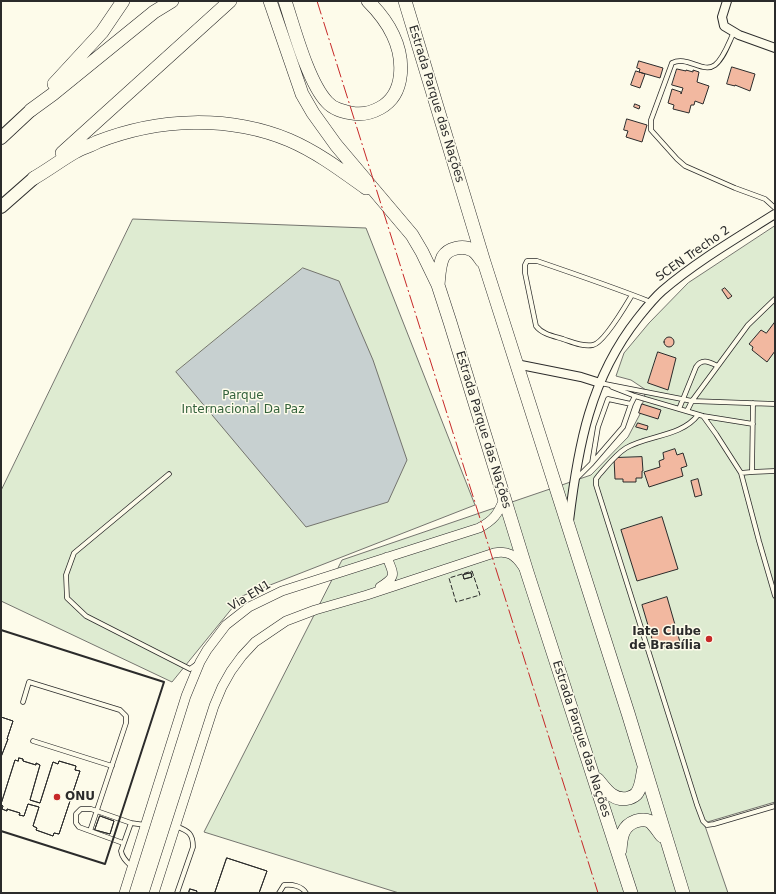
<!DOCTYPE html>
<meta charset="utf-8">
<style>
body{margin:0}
#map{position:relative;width:776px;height:894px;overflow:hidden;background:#fdfbea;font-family:"DejaVu Sans",sans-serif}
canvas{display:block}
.frame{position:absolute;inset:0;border:2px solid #2b2b2b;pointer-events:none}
</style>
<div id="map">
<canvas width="776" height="894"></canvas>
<div class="frame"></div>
</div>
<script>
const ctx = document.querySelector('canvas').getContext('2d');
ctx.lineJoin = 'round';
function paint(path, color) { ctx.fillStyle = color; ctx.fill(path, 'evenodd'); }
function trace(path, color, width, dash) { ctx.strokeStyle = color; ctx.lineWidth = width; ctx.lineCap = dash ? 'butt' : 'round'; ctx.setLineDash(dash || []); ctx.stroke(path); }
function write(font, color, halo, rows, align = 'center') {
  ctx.font = font + ' "DejaVu Sans",sans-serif'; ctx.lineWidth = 3; ctx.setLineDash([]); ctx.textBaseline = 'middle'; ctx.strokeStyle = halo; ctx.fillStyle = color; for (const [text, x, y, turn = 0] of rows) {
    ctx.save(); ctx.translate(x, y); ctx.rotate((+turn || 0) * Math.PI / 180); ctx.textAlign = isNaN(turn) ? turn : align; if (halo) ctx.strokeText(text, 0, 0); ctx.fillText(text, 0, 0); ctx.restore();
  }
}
const green = new Path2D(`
 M133,219L366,228L475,505L242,596L172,682L1,601V491Z
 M775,226V802L704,823L728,893H399L204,832L342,560L591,475L628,437L640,414L646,390L631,380L616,376L624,353L649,323L688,283Z`);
const water = new Path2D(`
 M303,268L339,281L373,360L407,460L388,502L306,527L176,372Z`);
const building = new Path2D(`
 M639,61L663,68L660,78L639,72L640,69L637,68Z
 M732,67L755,74L750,91L735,85V86L727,84Z
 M677,69L686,71V70L693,72V70L699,72L697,82L709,86L703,104L695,101L694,105H691L689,113L673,109L674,105L668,103L672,89L681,92V94L683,88L672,85Z
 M636,71L645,74L640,88L631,85Z
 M635,104L640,106L639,109L634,107Z
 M627,119L647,125L642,142L626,137L628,131L624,130Z
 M725,288L732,296L728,299L722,290Z
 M775,322V351L767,362L752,350L753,347L749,344L761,330L766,333Z
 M664 342a5 5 0 1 1 10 0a5 5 0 1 1-10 0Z
 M658,352L676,358L668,390L648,383Z
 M642,404L661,410L658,419L639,413Z
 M638,423L648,426L647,430L636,427Z
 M675,449L677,455L683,453L687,466L681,468L683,476L649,487L644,472L660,467L659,461L664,459L663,453Z
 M642,457L643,471H642V478H636V482H623V479H615L614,458Z
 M698,479L702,495L695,497L691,481Z
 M662,517L678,569L637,581L621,530Z
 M471,573L472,577L464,579L463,575Z
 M471,573L472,577L464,579L463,575Z
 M667,597L680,642L655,649L642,605Z
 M1,717L13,721L7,739H8L1,757Z
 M1,717L13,721L7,739H8L1,757Z
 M19,758L23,759V761L36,765V763L40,765L30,800L40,803L53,762L58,764L59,761L76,766L75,770L80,771L59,834L54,833L53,836L36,830L37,828L33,826L39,807L28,804L24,816L19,815L20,813L7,809V811L2,809L3,806L1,804L15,760L18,761Z
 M19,758L23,759V761L36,765V763L40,765L30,800L40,803L53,762L58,764L59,761L76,766L75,770L80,771L59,834L54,833L53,836L36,830L37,828L33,826L39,807L28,804L24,816L19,815L20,813L7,809V811L2,809L3,806L1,804L15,760L18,761Z
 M100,816L114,821L110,834L95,830Z
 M100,816L114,821L110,834L95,830Z
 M227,858L267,871L259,893H215Z
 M227,858L267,871L259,893H215Z
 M190,889L197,891L196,893H189Z
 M190,889L197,891L196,893H189Z`);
const service = new Path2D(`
 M734,32C729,42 724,58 715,65C703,74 687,55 672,63L651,120V130L677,159L685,166L735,188L765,199L775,208
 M632,295C626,305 604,343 593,345C583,347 572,342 563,339C553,336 542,334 536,326L525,273V265L527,261H537C575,274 613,287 651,302
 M600,383L692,401L775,404
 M612,387L635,396L703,416L753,424
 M679,409L696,367C702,358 709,362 718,366
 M687,411L692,401L748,325L775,299
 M698,415C681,437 648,435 626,448C615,455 607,466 599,475L596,479V485L697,805L703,821L707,825L714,824L775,806
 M703,416L716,434L741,473L759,541L775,596
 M592,463L598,427L608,399L631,404
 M752,472L753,403
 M741,473L752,472L775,471
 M169,474L74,553L66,575L67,598L86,616L190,669L197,664
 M576,479L592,463L623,427L631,404L635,396
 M23,702L29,682L120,710L126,716V723L90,831
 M33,741L112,766
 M131,823L121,851C122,858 127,862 132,867
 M176,826C188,831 193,833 193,847L177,893
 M123,843L79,827L76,823V814L81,809H91L131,823L145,825
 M279,893L284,885C292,884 302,886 306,893`);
const minor = new Path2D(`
 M727,1L722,17L724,26L739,35L775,48
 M516,364L581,377L600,383
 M569,521C578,446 590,379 638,318C646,308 653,299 662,291C697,261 737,238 775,214`);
const tertiary = new Path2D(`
 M380,587C398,576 393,574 387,557
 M124,893L186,696L200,662L207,650L226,625L249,607L282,591L479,528C494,520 498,514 504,499
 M154,893L214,706L222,687L231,671L242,656L255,642L286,621L315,610L367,595L494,553C508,550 515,555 523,567`);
const primary = new Path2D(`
 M1,138L31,110
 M1,207L34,178`);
const trunk = new Path2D(`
 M270,1L302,94L313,113L336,145L412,235L422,252L438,285L450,322L527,572L631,893
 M285,1C294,28 308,82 327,102C333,109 342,111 351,113C361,115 371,113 380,108C406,94 404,58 393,35C387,22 378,11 368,1
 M405,1L484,262L628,713L683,893
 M54,84L102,32L123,1
 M31,110L53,94L154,12L172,1
 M62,153L230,1
 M34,178C48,170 61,160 75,152C82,148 90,146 97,142C158,118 228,115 289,140C317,152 341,170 366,188
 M438,285C439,276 439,265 443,257C448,248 463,245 472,250C476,252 479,257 482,261
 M598,780C606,790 614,802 629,798C632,797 635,796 637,793C642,786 642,776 644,768
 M620,850C621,837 622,826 636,821C640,820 645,819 649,821C654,824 658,831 662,836`);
const fence = new Path2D(`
 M472,571L480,595L456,602L449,578Z`);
const wall = new Path2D(`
 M1,630L164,682L105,864L1,831`);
const power = new Path2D(`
 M317,1L598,893`);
const markers = [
 [709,639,4,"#c62828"],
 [57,797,4,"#c62828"]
];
const streetNames = [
 ["Estrada Parque das Nações",436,104,73],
 ["SCEN Trecho 2",693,254,-35],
 ["Estrada Parque das Nações",483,430,73],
 ["Via EN1",250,596,-31],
 ["Estrada Parque das Nações",581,739,72]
];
const parkNames = [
 ["Parque",243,396],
 ["Internacional Da Paz",243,410]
];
const poiNames = [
 ["Iate Clube",701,632],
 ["de Brasília",701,646],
 ["ONU",65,797,"left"]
];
paint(green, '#deebd1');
trace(green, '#74746e', 1);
paint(water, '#c7d0d0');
trace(water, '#74746e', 1);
paint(building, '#f2b8a0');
trace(building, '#2b2b2b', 1);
trace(service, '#2b2b2b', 5.5);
trace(minor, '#2b2b2b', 10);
trace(tertiary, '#2b2b2b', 10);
trace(primary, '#2b2b2b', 14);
trace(trunk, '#2b2b2b', 14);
trace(service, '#fdfbea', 4);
trace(minor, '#fdfbea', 8);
trace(tertiary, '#fdfbea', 9);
trace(primary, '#fdfbea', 12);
trace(trunk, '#fdfbea', 13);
trace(fence, '#2b2b2b', 1, [5, 2]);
trace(wall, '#2b2b2b', 2);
trace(power, '#c62828', 1, [14, 3, 2, 3]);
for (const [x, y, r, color] of markers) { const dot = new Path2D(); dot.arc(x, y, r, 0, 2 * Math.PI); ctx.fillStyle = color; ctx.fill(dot); trace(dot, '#fdfbea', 1.5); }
write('12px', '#2b2b2b', '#fdfbea', streetNames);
write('12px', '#34623c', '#fdfbea', parkNames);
write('bold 12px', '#2b2b2b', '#fdfbea', poiNames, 'right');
</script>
